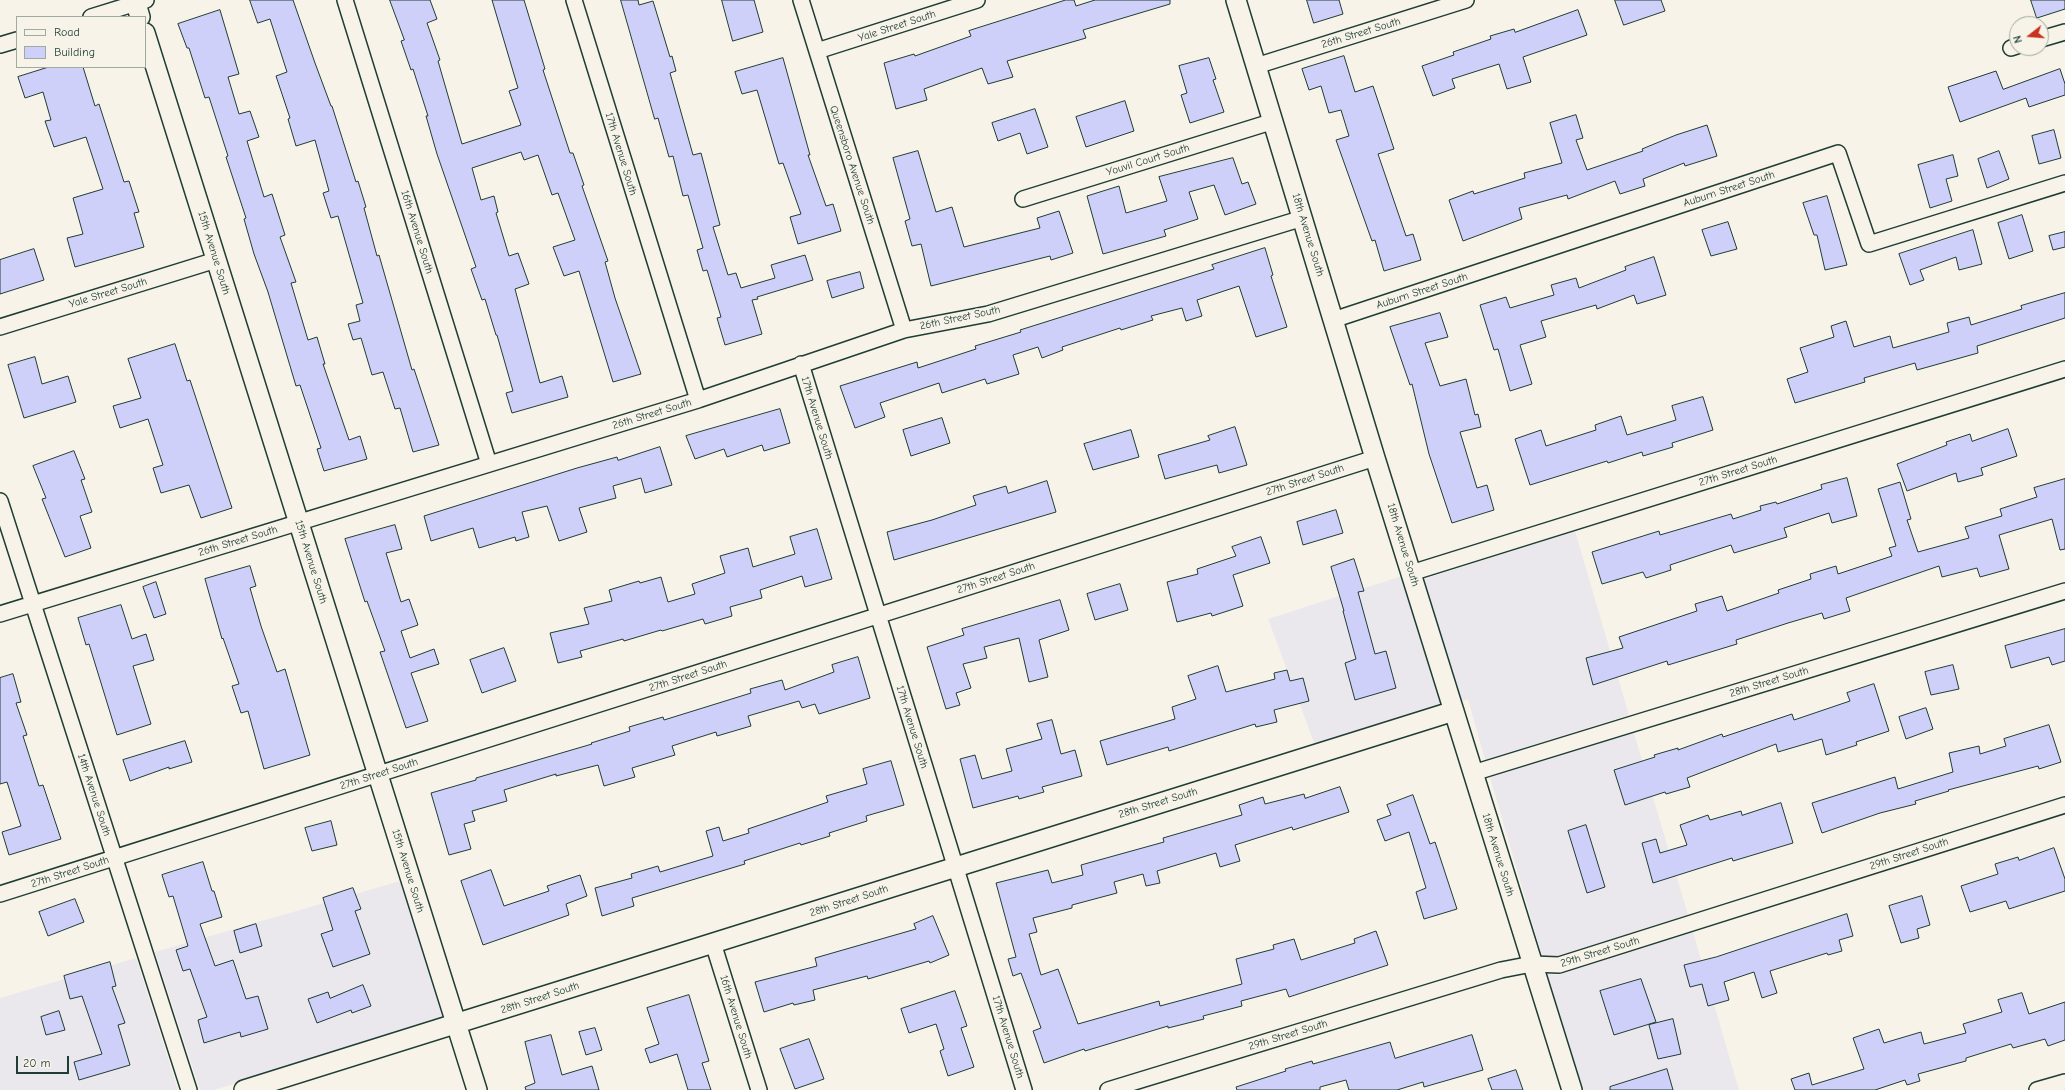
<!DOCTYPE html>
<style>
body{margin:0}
#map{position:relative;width:2065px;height:1090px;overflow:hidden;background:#f7f3e8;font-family:"Comic Neue",sans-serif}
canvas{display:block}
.legend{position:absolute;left:16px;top:16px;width:130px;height:52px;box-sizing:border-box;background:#f7f3e8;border:1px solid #a1aaa0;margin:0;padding:5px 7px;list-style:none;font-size:12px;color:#1f3d34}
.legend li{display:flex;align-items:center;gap:8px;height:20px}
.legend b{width:20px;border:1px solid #a1aaa0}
.north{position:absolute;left:2009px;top:16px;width:40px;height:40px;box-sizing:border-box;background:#f7f3e8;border:1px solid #a1aaa0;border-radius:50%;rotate:253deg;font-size:11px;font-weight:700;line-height:16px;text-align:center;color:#1f3d34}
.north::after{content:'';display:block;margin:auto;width:14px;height:18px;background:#c8321e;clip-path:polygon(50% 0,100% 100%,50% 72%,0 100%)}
.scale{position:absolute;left:16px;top:1056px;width:53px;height:18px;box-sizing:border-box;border:2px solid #1f3d34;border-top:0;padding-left:5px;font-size:12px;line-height:14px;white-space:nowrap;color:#1f3d34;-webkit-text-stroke:3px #f7f3e8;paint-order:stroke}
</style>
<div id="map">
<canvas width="2065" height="1090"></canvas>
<ul class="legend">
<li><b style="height:5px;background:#f7f3e8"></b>Road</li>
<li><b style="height:11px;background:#ced0f9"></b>Building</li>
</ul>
<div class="north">N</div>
<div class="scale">20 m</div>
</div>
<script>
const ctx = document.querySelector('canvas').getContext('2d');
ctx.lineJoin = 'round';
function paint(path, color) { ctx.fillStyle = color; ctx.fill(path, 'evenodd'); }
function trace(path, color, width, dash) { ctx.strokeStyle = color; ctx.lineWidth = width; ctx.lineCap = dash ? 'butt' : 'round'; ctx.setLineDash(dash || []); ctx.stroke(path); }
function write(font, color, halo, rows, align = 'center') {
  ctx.font = font + ' "Comic Neue",sans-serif'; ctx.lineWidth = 3; ctx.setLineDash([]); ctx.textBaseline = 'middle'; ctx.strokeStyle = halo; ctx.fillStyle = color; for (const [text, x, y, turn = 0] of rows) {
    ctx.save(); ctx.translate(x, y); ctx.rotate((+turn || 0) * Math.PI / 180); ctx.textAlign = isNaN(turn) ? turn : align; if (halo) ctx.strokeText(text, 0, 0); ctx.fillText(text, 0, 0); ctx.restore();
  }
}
const built = new Path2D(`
 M1575,531L1629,715L1485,760L1468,699L1461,701L1424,579Z
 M1402,576L1441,705L1315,745L1268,619Z
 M1634,733L1688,915L1558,956H1542L1490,777Z
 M400,881L444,1019L214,1090H200L155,952Z
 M1693,932L1739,1090H1583L1547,974L1558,975Z
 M136,958L178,1090H0V998Z`);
const building = new Path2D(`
 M250,0H293L315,63L331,106H332L356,182L358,181L366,207L364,208L377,256L379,255L412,370L414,369L439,445L413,452L400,408L395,409L383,372L372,375L361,338L353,340L348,324L360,321L356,305L363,303L338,216L331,218L323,193L329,191L315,140L296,146L288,119L290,118L276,76L287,72L270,19L258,23Z
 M390,0H430L437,19L427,23L440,60L438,61L462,144L521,125L509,91L518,88L492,0H524L545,69L543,70L570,153H573L584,185L582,186L608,261L605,262L615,298L641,374L613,382L579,271L564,276L553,247L575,240L558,193L552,195L538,155L524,160L521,152L472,168L481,200L494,196L498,212L496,213L509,256L518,253L529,284L515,289L540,383L562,376L568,397L512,413L506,393L513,391L497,335H496L485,299L482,300L471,269L476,267L437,154L426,116H428L413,69L411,70L401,41L404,40Z
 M621,0H638L639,5L653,1L670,57L672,56L676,71L670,73L693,155L701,153L720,225L713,227L728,275L736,273L741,288L775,278L771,265L805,255L813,280L757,297L758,299L752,300L762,334L725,345L717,318L721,317L707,270L703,271L697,250L703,248L688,195L683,196L673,156L669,157L658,118L655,119Z
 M722,0H754L763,32L733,41Z
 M1066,0H1074L1076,6L1095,0H1170V4L1083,30L1086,38L1007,61L1013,77L988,84L982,68L924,89L927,100L896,109L884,63L914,54L915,56L971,36L969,31Z
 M1307,0H1339L1343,14L1314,23Z
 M1615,0H1661L1665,11L1624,25Z
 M2031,0H2065V9L2037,18Z
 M220,10L239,74L228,77L239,114L250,111L259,137L247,141L264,197L272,194L285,235L280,237L296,282L291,283L308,340L317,337L325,364H323L349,440L360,436L367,459L324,471L317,449L321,448L300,385L296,386L268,292L254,254L244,219L246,218L226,157L228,156L209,97L205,98L189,48H187L178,24Z
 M1578,10L1587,35L1523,57L1531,82L1507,89L1499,64L1452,79L1455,88L1433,96L1422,66L1454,55L1453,52L1491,39L1490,36L1514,29L1515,32Z
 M1344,56L1355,92L1373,86L1394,149L1378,154L1406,236L1413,234L1421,260L1384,271L1375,240L1372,241L1336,140L1349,136L1341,110L1329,113L1321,86L1309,90L1302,69Z
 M783,58L810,155H808L826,206L833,204L841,231L798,244L790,217L801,214L783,163L779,164L757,90L742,94L735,72Z
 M1209,58L1216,79L1213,80L1224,112L1190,123L1181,95L1187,93L1179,66Z
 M49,67H83L95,106L99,104L124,182L129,181L139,212L134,213L144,247L75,267L67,238L83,234L73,198L103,189L86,137L54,147L45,121L51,120L43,92L25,98L18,77Z
 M2060,69L2065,84V95L2029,107L2026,98L1960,122L1948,87L1996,71L2003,89Z
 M1125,101L1134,131L1086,147L1076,117Z
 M1035,109L1048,147L1027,154L1020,133L998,141L992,123Z
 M1576,115L1583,138L1576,140L1587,170L1643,151L1642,149L1676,135L1707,125L1717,156L1685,166L1684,163L1643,179L1645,186L1620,194L1615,181L1568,199L1567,195L1519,208L1522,219L1463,241L1449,200L1473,191L1474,194L1525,178L1524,173L1562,163L1550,123Z
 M2054,130L2061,158L2039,164L2032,136Z
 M918,151L936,212L952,207L964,247L1040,228L1037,218L1059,211L1073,253L1051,260L1050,256L931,286L921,244L912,246L905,221L910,219L893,158Z
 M1999,151L2009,179L1987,188L1978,159Z
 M1953,155L1958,176L1946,179L1952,201L1930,208L1918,165Z
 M1233,158L1242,184L1248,182L1256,204L1225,215L1214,185L1189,192L1198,219L1164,230L1166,236L1103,254L1087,196L1119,186L1126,213L1167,201L1159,177Z
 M1827,196L1847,265L1825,270L1817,235H1814L1803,203Z
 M2022,215L2033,251L2009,259L1998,223Z
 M1728,222L1737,249L1711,256L1702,230Z
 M1973,230L1982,264L1959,270L1956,257L1920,270L1924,280L1910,285L1899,254Z
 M2065,232V247L2053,250L2049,236Z
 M1265,248L1273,275L1271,276L1287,327L1256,337L1239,286L1197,300L1202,316L1186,321L1182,308L1151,316L1153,320L1121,330L1120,328L1062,347L1063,350L1042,358L1038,347L1013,355L1019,374L987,384L985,379L942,393L939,383L880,403L885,417L855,428L840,386L917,362L918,368L976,349L975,346L1021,332L1020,330L1214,269L1212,265Z
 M34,249L44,280L0,294V260Z
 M1654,257L1666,295L1637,304L1634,295L1597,309L1596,305L1541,321L1546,337L1520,345L1532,384L1510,391L1498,349L1494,350L1480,305L1506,297L1510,308L1554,295L1551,285L1576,278L1579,288L1626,270L1625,267Z
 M860,272L864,288L832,298L827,281Z
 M2065,293V318L1977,346L1978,353L1917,370L1915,363L1864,378L1865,382L1795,403L1787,379L1808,372L1800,348L1834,337L1831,326L1846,321L1854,347L1890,336L1893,348L1949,332L1947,323L1969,317L1971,325L2022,309L2021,306Z
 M1440,313L1448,337L1425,343L1440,386L1466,379L1475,415L1478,414L1481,427L1460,432L1477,488L1487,485L1494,510L1452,523L1429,454L1412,384L1410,385L1390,327Z
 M175,344L187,381L190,380L232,508L201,518L189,485L161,493L153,468L163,465L148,419L120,428L113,406L141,398L128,359Z
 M35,357L42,384L68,376L76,402L24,418L8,365Z
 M1703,397L1713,430L1672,443L1673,447L1643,456L1642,452L1608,463L1607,461L1530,485L1515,439L1541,430L1546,446L1596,430L1595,425L1621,416L1627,435L1676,420L1672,406Z
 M780,409L790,443L764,451L762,445L727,457L724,449L695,459L686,436Z
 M942,418L950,443L911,456L903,430Z
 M1235,427L1247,465L1219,473L1217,465L1165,479L1158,455L1210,440L1208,436Z
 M2008,429L2017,456L1981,468L1983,475L1958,482L1956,473L1907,491L1897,464L1947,445L1946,442L1970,434L1972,441Z
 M1131,430L1139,457L1093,470L1084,444Z
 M660,447L672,485L645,493L641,478L613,486L616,498L579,508L587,532L559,541L547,506L522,512L529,537L516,541L515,537L479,548L473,528L431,541L424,516L577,468L617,457L618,460Z
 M74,451L85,479L81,480L92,512L80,516L91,548L65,557L42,499L46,498L33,466Z
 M1847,478L1857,516L1832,523L1829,513L1784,528L1787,537L1734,553L1731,545L1670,565L1671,570L1646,578L1643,572L1602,584L1592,552L1659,531L1660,535L1731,514L1733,519L1761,510L1760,506L1776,502L1777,504L1822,489L1821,485Z
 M2065,479V549L2060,550L2052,519L1999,535L2009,569L1980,577L1977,568L1942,577L1939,566L1846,598L1850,611L1824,619L1822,613L1788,623L1736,640L1737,644L1668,665L1667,661L1593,685L1586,658L1623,648L1619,637L1697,611L1695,604L1722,596L1727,611L1779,593L1778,590L1811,579L1810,574L1836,566L1838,574L1892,556L1889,548L1896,546L1878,489L1900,482L1911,519L1907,520L1918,552L1969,538L1965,527L2002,516L2000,509L2037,497L2034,488Z
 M1047,481L1056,512L894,560L887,532L932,520L976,505L973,496L1006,486L1008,493Z
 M1336,510L1343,533L1303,545L1297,522Z
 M395,525L402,549L386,553L401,602L409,599L418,625L401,631L410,658L434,649L439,664L411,673L428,721L406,728L380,652L385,651L367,601L365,602L345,539Z
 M817,529L832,579L805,587L802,576L760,590L762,598L730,607L732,616L705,624L703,619L662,631L661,630L624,641L623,639L580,651L582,657L558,663L550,633L589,624L584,608L612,601L609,590L639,581L640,583L661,577L668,602L695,594L692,584L725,573L720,556L748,548L753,567L795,554L790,537Z
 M1261,537L1270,563L1233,575L1243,606L1212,616L1211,613L1177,622L1167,582L1198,574L1197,569L1236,556L1232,547Z
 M1354,559L1364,591L1358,592L1375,654L1386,651L1396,688L1355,700L1345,663L1356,659L1343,611H1344L1331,567Z
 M250,566L256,586L250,588L261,626L277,672L285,669L310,755L264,769L248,711L241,713L232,686L239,684L223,638L222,639L205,579Z
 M156,582L166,614L154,618L143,587Z
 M1120,584L1128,610L1095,620L1087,594Z
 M1060,600L1069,630L1039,640L1048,677L1029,682L1019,638L984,647L987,658L963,664L971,688L956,693L960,705L946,709L927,647L964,635L962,629Z
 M121,605L132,639L146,634L154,660L133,666L151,724L117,735L89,644L86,645L78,618Z
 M2065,629V661L2052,665L2049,657L2011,668L2005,646Z
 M504,648L516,681L482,693L470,660Z
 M858,657L870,698L819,714L815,704L802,708L799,701L748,716L751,726L717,736L716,732L672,746L675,755L632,768L635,777L604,786L598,765L556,776V774L504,790L507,801L472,811L475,821L464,824L471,849L449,855L431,793L476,780V778L592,744L591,743L630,731L629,727L663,717L664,720L751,693L750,689L782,680L785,690L834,672L832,665Z
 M1953,665L1959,689L1931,695L1925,672Z
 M1218,666L1226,692L1275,679L1274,673L1287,670L1290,681L1303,678L1309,701L1274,710L1277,722L1256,727L1255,724L1169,751L1168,747L1107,765L1100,741L1175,719L1172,707L1196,699L1188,676Z
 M13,674L21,702L16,703L27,735L23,736L39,786L43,785L61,839L9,855L2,832L21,826L7,782L0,784V678Z
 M1874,684L1889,731L1856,742L1857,745L1826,755L1822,739L1778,752L1776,744L1687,778L1690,787L1666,794L1665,792L1625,805L1614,770L1655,757L1654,755L1678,748V750L1722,734L1723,737L1792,714L1794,720L1850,701L1847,693Z
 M1926,708L1933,729L1906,739L1899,717Z
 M1052,720L1061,754L1075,750L1082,776L1042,787L1044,792L1019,799L1018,796L973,808L960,759L975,755L982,779L1012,771L1006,749L1042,739L1037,724Z
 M2049,725L2061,762L2039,769L2038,766L1948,790L1949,791L1915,801L1916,804L1880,813L1822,833L1812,803L1895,777L1898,789L1953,772L1949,753L1979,746L1980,754L2006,746L2004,739Z
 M185,741L192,762L169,769V767L130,781L123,760Z
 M891,761L904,805L866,816L867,821L829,833L830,836L801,845L800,843L744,861L745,864L632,898L634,906L602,916L595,888L632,878L631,874L658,866L660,872L713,856L706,831L719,827L723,841L749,833L748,829L828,802L826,796L867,784L863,769Z
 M1340,787L1349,812L1293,830L1292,827L1235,845L1240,861L1220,867L1216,853L1157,871L1160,883L1146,886L1143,874L1114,882L1117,893L1072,905V908L1033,918L1037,932L1029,934L1041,975L1058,969L1078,1024L1159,1001L1160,1006L1242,984L1236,959L1274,949L1273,945L1294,939L1301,960L1355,943L1354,939L1376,931L1388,965L1289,997L1286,989L1241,1001L1242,1006L1203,1016L1204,1019L1168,1028V1026L1085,1051L1084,1049L1044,1063L1033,1031L1041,1028L1021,973L1013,976L1008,959L1016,957L996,883L1048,870L1052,883L1083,875L1081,865L1164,842L1163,838L1242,815L1239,805L1263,797L1265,804L1304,794L1305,798Z
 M1413,795L1430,844L1435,842L1457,909L1424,919L1416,892L1426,888L1409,832L1385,841L1377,820L1391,815L1387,805Z
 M1781,803L1793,843L1733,861L1732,858L1653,883L1642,843L1656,839L1660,853L1687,845L1680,825L1708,815L1710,820L1741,811L1742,815Z
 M331,821L337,845L312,851L305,828Z
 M1586,825L1605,887L1587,893L1568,831Z
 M2054,848L2065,879V891L2009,909L2006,901L1970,912L1961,886L1998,874L1995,864L2018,857L2019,860Z
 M203,862L212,891H214L222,917L200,924L215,966L233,960L246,999L258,996L268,1029L241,1037L240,1032L204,1043L198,1020L207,1017L190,969L183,971L176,950L188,946L173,896L169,897L162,875Z
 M491,870L504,906L549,891L547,886L580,875L587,896L566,904L569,915L483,945L461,881Z
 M353,888L361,909L355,911L370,954L333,967L321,934L333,930L323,898Z
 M1922,896L1930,925L1917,929L1919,938L1901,943L1889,906Z
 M75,899L84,922L48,936L39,912Z
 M1847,914L1853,936L1839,940L1842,951L1828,955L1827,953L1770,971L1777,993L1762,998L1754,972L1724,982L1729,1000L1708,1006L1702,984L1690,987L1684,965L1716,957Z
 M933,916L949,955L930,963L929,961L868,979L867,976L813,990L815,1000L794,1005L793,1003L764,1012L755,982L817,966L815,958L916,929L914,924Z
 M256,924L262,946L240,953L234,931Z
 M110,962L116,986L112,987L125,1023L118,1025L130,1065L79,1080L74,1062L102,1054L82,996L70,999L64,976Z
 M1641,979L1656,1022L1614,1035L1600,991Z
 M363,985L371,1006L352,1013L351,1010L317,1023L308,999L328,992L330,998Z
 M955,991L967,1026L961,1028L974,1067L948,1076L940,1051L944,1049L936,1024L909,1033L901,1009Z
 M2022,993L2029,1014L2065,1002V1040L2048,1046L2045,1039L2013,1048L2011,1044L1966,1058V1061L1918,1074L1920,1081L1907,1085L1905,1080L1875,1090H1795L1791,1079L1809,1073L1812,1085L1864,1069L1853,1038L1879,1029L1884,1043L1921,1032L1924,1044L1966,1033L1963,1024L2002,1012L1998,1000Z
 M689,995L709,1061L702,1063L711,1090H688L677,1054L650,1063L645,1049L659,1044L647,1008Z
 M59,1011L65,1030L46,1035L41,1017Z
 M1673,1019L1681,1054L1658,1059L1649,1025Z
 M595,1028L602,1050L586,1055L579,1032Z
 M551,1035L562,1075L592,1066L599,1090H526L525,1087L535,1083L525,1042Z
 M1472,1035L1483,1070L1424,1087L1423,1082L1397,1090H1349L1346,1080L1320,1087V1090H1237L1236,1087L1286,1071L1285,1069L1312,1061L1313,1064L1390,1042L1395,1058Z
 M809,1039L824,1079L795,1089L780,1049Z
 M1667,1069L1673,1090H1610V1087Z
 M1516,1070L1523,1090H1492L1488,1079Z`);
const minor = new Path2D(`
 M345,0L489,464
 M574,0L698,400
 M801,0L904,330
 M91,17L146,0
 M2041,39L2065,32
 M0,45L17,40
 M2011,48L2017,46
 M817,51L977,0
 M1256,66L1466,0
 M1023,199L1274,121
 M1333,320L1838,153L1869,244L2065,183
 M0,327L216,260
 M801,364L1024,1090
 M0,501L189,1090
 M1411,573L2065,369
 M0,614L698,400L904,330L988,314L1303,218
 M1473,773L2065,591
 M0,894L1375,458
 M713,943L759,1090
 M1108,1090L1501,970L1532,964L1559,965L2065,805
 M2037,1090L2065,1082`);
const tertiary = new Path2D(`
 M135,0L140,17
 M1236,0L1375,458L1572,1090
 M145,33L477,1090
 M244,1090L1454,711`);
const streetNames = [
 ["Yale Street South",897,26,-18],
 ["26th Street South",1361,33,-17],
 ["17th Avenue South",621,154,73],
 ["Youvil Court South",1148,160,-17],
 ["Queensboro Avenue South",852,165,72],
 ["Auburn Street South",1729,189,-18],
 ["16th Avenue South",417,232,73],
 ["18th Avenue South",1308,235,73],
 ["15th Avenue South",214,253,73],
 ["Auburn Street South",1422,291,-18],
 ["Yale Street South",108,293,-17],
 ["26th Street South",960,318,-12],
 ["26th Street South",652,414,-17],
 ["17th Avenue South",817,418,73],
 ["27th Street South",1738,471,-17],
 ["27th Street South",1305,480,-18],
 ["26th Street South",238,541,-17],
 ["18th Avenue South",1403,545,73],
 ["15th Avenue South",311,562,73],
 ["27th Street South",996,578,-18],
 ["27th Street South",688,676,-18],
 ["28th Street South",1769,682,-17],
 ["17th Avenue South",912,727,73],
 ["27th Street South",379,774,-18],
 ["14th Avenue South",94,795,72],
 ["28th Street South",1158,803,-17],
 ["29th Street South",1909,854,-18],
 ["18th Avenue South",1498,855,73],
 ["15th Avenue South",408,871,73],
 ["27th Street South",70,872,-18],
 ["28th Street South",849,901,-18],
 ["29th Street South",1600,952,-17],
 ["28th Street South",540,998,-18],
 ["16th Avenue South",736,1017,73],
 ["29th Street South",1288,1035,-17],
 ["17th Avenue South",1008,1037,73]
];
paint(built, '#ebe8ed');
paint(building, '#ced0f9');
trace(building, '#1f3d34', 1);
trace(minor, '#1f3d34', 18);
trace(tertiary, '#1f3d34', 22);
trace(minor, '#f7f3e8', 15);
trace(tertiary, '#f7f3e8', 19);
write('11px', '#1f3d34', '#f7f3e8', streetNames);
</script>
